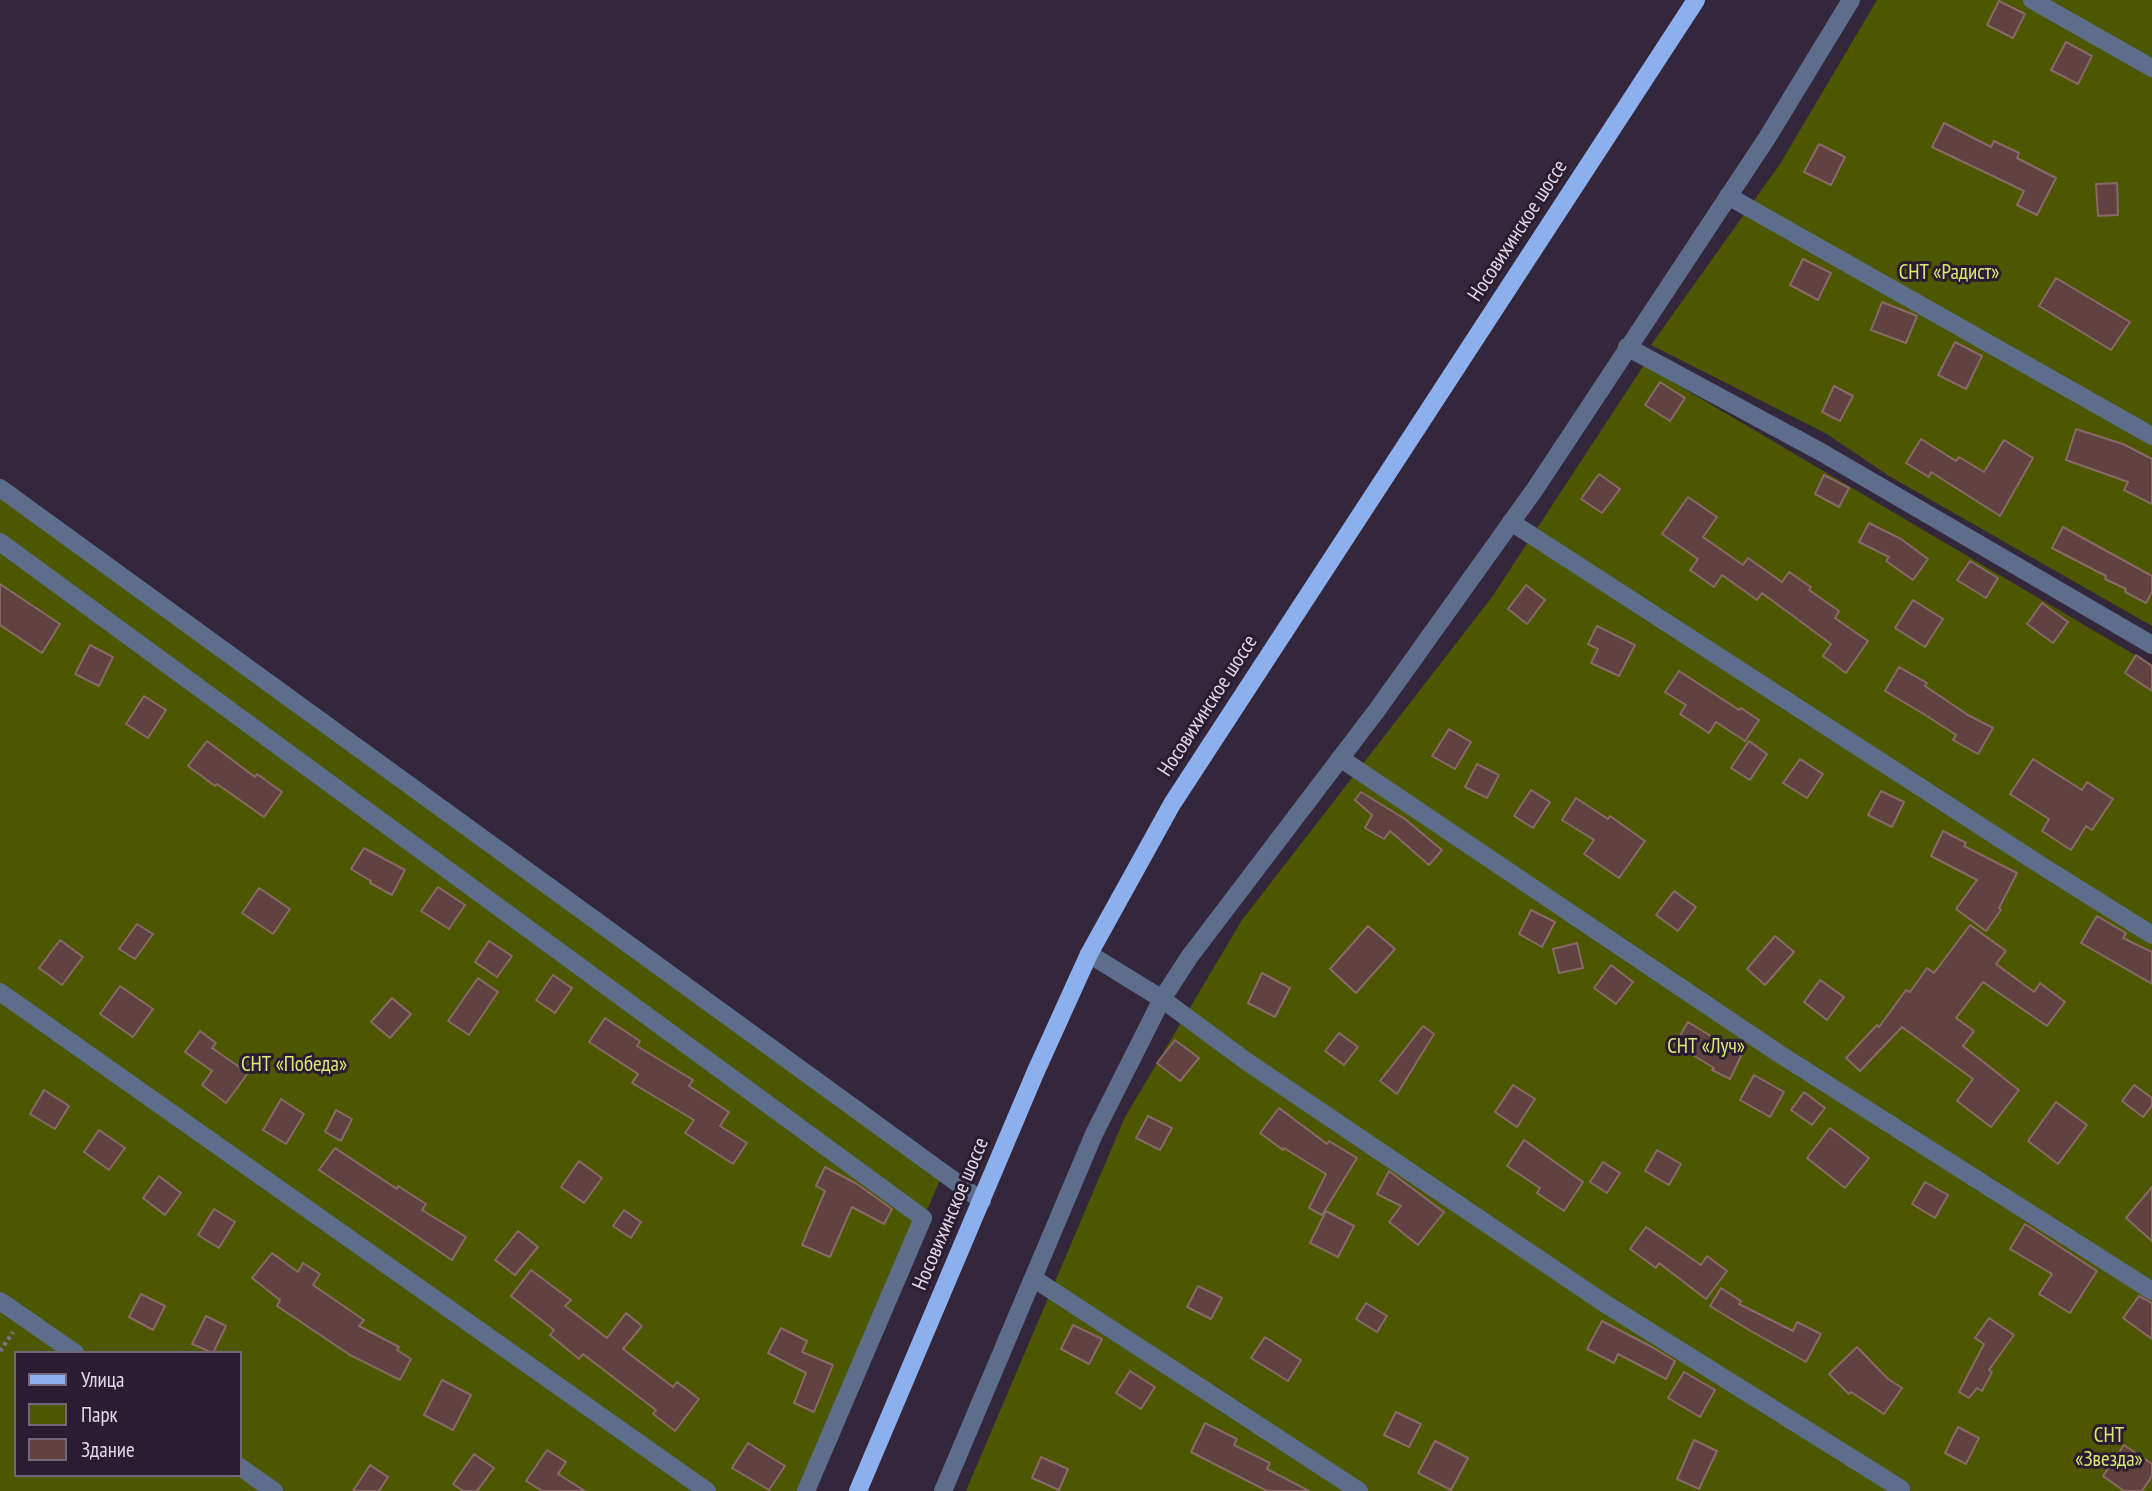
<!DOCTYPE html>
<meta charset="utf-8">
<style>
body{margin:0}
#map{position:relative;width:2152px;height:1491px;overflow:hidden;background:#34273c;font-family:"PT Sans Narrow",sans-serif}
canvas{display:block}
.legend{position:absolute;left:14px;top:1351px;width:228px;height:126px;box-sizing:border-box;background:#2a1d32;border:2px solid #73687a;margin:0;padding:9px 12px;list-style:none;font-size:21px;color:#e1d9e7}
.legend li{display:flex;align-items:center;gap:14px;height:35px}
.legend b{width:35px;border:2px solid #73687a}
</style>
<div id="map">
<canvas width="2152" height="1491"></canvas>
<ul class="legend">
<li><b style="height:9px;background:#8cafee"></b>Улица</li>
<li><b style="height:19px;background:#4d5700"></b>Парк</li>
<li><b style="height:19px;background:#604341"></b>Здание</li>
</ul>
</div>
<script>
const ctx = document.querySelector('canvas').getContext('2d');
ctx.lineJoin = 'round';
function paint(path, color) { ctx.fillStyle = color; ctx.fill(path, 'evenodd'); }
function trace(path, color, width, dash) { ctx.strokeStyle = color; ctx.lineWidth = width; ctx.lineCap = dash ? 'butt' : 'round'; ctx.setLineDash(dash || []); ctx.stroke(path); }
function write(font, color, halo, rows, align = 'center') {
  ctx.font = font + ' "PT Sans Narrow",sans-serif'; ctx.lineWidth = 6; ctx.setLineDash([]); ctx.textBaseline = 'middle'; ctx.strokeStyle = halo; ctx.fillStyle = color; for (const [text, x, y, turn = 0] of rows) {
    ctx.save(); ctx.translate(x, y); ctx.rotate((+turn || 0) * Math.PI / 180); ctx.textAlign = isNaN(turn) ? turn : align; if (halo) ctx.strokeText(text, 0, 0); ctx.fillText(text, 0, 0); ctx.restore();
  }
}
const green = new Path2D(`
 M1877,0H2152V626L1889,476L1827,434L1651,345L1780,164Z
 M1644,365L2152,665V1491H966L1125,1117L1242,920L1492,597Z
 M0,488L943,1173L806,1491H0ZM16,1353H240V1475H16Z`);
const building = new Path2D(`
 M1999,1L2025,14L2013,38L1987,25Z
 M2066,42L2092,56L2078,84L2051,70Z
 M1944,123L1991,147L1994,141L2019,153L2017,158L2056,178L2037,215L2017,205L2024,191L1932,147Z
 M1819,144L1845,157L1831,185L1804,172Z
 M2117,183L2118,215L2098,216L2096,184Z
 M1803,259L1831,273L1818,300L1790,285Z
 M2056,278L2130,322L2111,350L2039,306Z
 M1882,302L1917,316L1906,343L1871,330Z
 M1955,342L1982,356L1966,389L1938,375Z
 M1660,382L1685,398L1670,421L1645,405Z
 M1834,386L1853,396L1840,421L1822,412Z
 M2076,429L2123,444L2152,459V504L2124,490L2128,482L2066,460Z
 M1921,439L1956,461L1959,457L1984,472L2004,440L2033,458L2000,516L1931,472L1929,477L1906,463Z
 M1599,474L1620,489L1602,513L1581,499Z
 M1824,475L1849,488L1839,507L1815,494Z
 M1688,497L1717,517L1703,537L1743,565L1748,558L1782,582L1789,572L1811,587L1809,590L1839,611L1835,618L1868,641L1846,673L1823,656L1831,644L1762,593L1757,600L1722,575L1714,587L1690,570L1698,559L1662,534Z
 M1869,523L1901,539L1928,559L1913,580L1886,561L1889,557L1859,542Z
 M2063,527L2152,576V592L2146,603L2125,592L2126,589L2105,579L2106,576L2052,548Z
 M1970,561L1998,578L1986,598L1957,580Z
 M0,584L60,624L42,653L0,625Z
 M1526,585L1545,600L1527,624L1508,609Z
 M1913,600L1943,619L1925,647L1895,628Z
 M2042,603L2068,622L2053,643L2027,624Z
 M1597,626L1635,645L1619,676L1591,663L1598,649L1588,644Z
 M90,645L113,657L99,686L75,674Z
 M2136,655L2152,666V691L2125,673Z
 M1899,667L1927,683L1925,686L1968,715L1993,728L1978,754L1953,740L1956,735L1927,716L1885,691Z
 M1679,671L1739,710L1741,708L1759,720L1745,741L1716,722L1709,733L1680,714L1686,705L1665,692Z
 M144,696L166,710L148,738L126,724Z
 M1449,729L1471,742L1455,769L1432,756Z
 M207,741L255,777L257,774L282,792L264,817L217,784L215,786L188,766Z
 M1749,741L1767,754L1750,780L1731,768Z
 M1800,759L1823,774L1807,798L1783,783Z
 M2033,759L2082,790L2087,782L2113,799L2092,830L2086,826L2071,850L2042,831L2049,819L2010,794Z
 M1477,764L1499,775L1487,798L1465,787Z
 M1531,790L1550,802L1533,828L1514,816Z
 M1881,791L1904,802L1892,827L1868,815Z
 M1361,792L1405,819L1442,850L1429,865L1390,831L1384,839L1365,828L1372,815L1355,800Z
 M1576,798L1608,819L1610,816L1645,841L1619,878L1584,854L1594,840L1562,820Z
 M1943,831L1966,843L1964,846L2017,873L1999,908L2001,910L1986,931L1956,909L1977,880L1931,856Z
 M364,848L405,870L392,895L370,883L371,881L351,869Z
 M438,887L465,905L449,929L421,911Z
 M259,888L290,909L273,934L242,913Z
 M1674,891L1696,907L1678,931L1656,915Z
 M1531,910L1555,922L1542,947L1519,934Z
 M2097,916L2126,933L2123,938L2152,952V984L2081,943Z
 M137,924L153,934L135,959L119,949Z
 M1970,925L2006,951L1996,964L2034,992L2040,983L2065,1002L2047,1026L1983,982L1956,1018L1974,1031L1963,1046L2019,1090L1991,1127L1957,1101L1973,1079L1902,1027L1860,1071L1846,1058L1877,1025L1879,1027L1906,990L1910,992L1927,968L1934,973Z
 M1368,926L1395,949L1356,993L1330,969Z
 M1775,936L1794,952L1765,985L1747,969Z
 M60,940L83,957L62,985L39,968Z
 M489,941L512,956L497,977L475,962Z
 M1577,943L1583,968L1559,973L1553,949Z
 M1611,965L1633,982L1616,1004L1594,988Z
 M1262,973L1290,988L1275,1017L1248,1003Z
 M553,975L572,988L555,1013L536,1000Z
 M478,978L498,992L469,1035L448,1021Z
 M1820,980L1844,997L1827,1020L1804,1002Z
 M120,986L153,1009L133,1037L100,1014Z
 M392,998L411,1014L390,1038L371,1022Z
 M605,1018L640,1041L637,1046L693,1080L689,1086L729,1112L720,1126L747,1143L733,1164L685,1133L694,1120L632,1083L638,1074L589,1042Z
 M1688,1022L1714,1038L1713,1039L1742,1054L1730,1079L1712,1070L1714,1068L1675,1044Z
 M1423,1026L1434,1034L1397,1094L1380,1081Z
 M200,1031L216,1043L212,1048L248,1073L226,1103L202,1085L212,1071L185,1052Z
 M1339,1033L1358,1047L1344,1065L1325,1051Z
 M1175,1040L1199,1058L1180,1081L1157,1063Z
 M1754,1075L1784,1092L1770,1117L1740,1100Z
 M1513,1085L1535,1099L1517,1127L1495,1112Z
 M2134,1085L2152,1098V1106L2143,1117L2122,1101Z
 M44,1090L69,1106L55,1129L30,1114Z
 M1804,1092L1825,1108L1812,1125L1791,1110Z
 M281,1099L304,1114L286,1144L263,1130Z
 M2056,1102L2087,1125L2058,1164L2028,1141Z
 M1279,1108L1327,1144L1329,1141L1357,1158L1322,1215L1309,1208L1326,1174L1284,1148L1283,1150L1260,1133Z
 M336,1110L352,1119L341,1141L325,1132Z
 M1148,1116L1172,1128L1160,1150L1136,1138Z
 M1830,1128L1869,1158L1845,1188L1807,1158Z
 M99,1130L125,1148L109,1170L84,1152Z
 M1524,1140L1583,1182L1564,1211L1537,1193L1540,1188L1507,1166Z
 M335,1148L397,1189L398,1186L426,1204L422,1210L466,1237L452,1260L319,1170Z
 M1657,1150L1681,1164L1669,1185L1645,1171Z
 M579,1161L602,1178L584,1203L561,1187Z
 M1603,1162L1620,1173L1607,1193L1590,1182Z
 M825,1167L857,1184L892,1209L884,1224L852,1207L830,1257L802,1245L825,1191L816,1186Z
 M1389,1171L1444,1212L1418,1245L1389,1222L1401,1206L1377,1194Z
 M159,1176L181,1193L165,1215L143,1198Z
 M1925,1182L1948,1195L1935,1218L1912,1204Z
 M2152,1187V1241L2126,1218Z
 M214,1209L235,1222L219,1248L198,1235Z
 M624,1210L641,1222L631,1238L613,1226Z
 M1326,1211L1354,1226L1338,1257L1310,1243Z
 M2025,1224L2097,1271L2070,1313L2039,1294L2052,1274L2010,1249Z
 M1646,1227L1701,1265L1707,1256L1727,1271L1706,1299L1659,1263L1656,1268L1630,1249Z
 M518,1231L538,1247L515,1275L495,1260Z
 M272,1253L298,1272L303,1263L320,1274L313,1285L364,1320L359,1326L399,1347L397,1350L411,1359L400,1380L350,1355L277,1306L280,1300L252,1278Z
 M531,1270L571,1300L565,1306L607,1338L626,1313L642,1326L623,1349L673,1387L677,1382L699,1399L675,1431L653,1414L656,1410L583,1354L579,1359L550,1335L554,1330L511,1296Z
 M1198,1286L1222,1298L1211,1319L1187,1307Z
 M1721,1288L1741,1301L1739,1304L1793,1331L1797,1322L1821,1334L1806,1362L1749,1330L1710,1306Z
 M141,1294L165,1306L153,1330L129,1317Z
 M2139,1296L2152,1303V1339L2123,1318Z
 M1366,1303L1387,1316L1377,1332L1356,1319Z
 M206,1316L226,1326L213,1353L192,1344Z
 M1989,1318L2014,1335L1989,1370L1992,1372L1982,1391L1977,1388L1969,1398L1959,1392L1984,1344L1975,1338Z
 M1602,1321L1652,1347L1675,1361L1666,1379L1618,1354L1614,1363L1587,1349Z
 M1073,1325L1102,1339L1089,1364L1061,1349Z
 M781,1328L807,1341L802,1352L833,1365L814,1412L794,1403L806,1373L768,1353Z
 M1265,1337L1301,1360L1288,1381L1251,1358Z
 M1857,1347L1888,1379L1902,1388L1884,1414L1851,1392L1849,1394L1829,1374Z
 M1130,1371L1155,1387L1141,1409L1116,1393Z
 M1684,1372L1715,1390L1700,1417L1668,1398Z
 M442,1380L471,1395L453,1430L424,1415Z
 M1396,1412L1421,1424L1409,1447L1384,1435Z
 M1205,1423L1237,1439L1234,1445L1270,1463L1267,1469L1309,1491H1267L1191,1452Z
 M1958,1427L1979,1438L1966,1464L1945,1453Z
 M1694,1440L1717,1451L1699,1489L1677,1479Z
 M1435,1441L1468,1458L1451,1490L1418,1473Z
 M748,1443L785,1466L769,1490L732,1468Z
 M2124,1445L2152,1464V1476L2142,1491H2124L2103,1476Z
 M547,1450L566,1462L558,1474L585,1491H542L526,1481Z
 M474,1454L494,1468L477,1491H463L453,1484Z
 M1041,1457L1068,1469L1059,1490L1032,1478Z
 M370,1465L388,1477L379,1491H353Z`);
const path = new Path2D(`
 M0,1351L13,1332`);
const minor = new Path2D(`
 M2032,0L2152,68
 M1728,196L2152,436
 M1627,347L1821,452L2152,645
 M0,488L982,1201
 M1511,522L2039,864L2152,935
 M0,542L923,1218L806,1491
 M1340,758L1778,1053L2152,1291
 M1089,954L1162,999L1246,1061L1604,1303L1901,1489
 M0,992L707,1491
 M1033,1278L1359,1491
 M0,1301L75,1353
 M240,1467L274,1491
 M943,1491L1094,1134L1162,999L1190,956L1377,710L1535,489L1767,138L1851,0`);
const major = new Path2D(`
 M858,1491L1036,1071L1089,954L1172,804L1696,0`);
const streetNames = [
 ["Носовихинское шоссе",1518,231,-57],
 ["Носовихинское шоссе",1208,706,-57],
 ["Носовихинское шоссе",951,1214,-67]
];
const parkNames = [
 ["СНТ «Радист»",1949,273],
 ["СНТ «Луч»",1706,1047],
 ["СНТ «Победа»",294,1065],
 ["СНТ",2109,1436],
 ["«Звезда»",2109,1460]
];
paint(green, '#4d5700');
paint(building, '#604341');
trace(building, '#886966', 2);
trace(path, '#7b7082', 4.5, [3.5, 3.5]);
trace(minor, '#5d6e8d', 18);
trace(major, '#8cafee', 18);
write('21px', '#e1d9e7', '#2a1d32', streetNames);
write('21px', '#d7eb74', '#2a1d32', parkNames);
</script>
